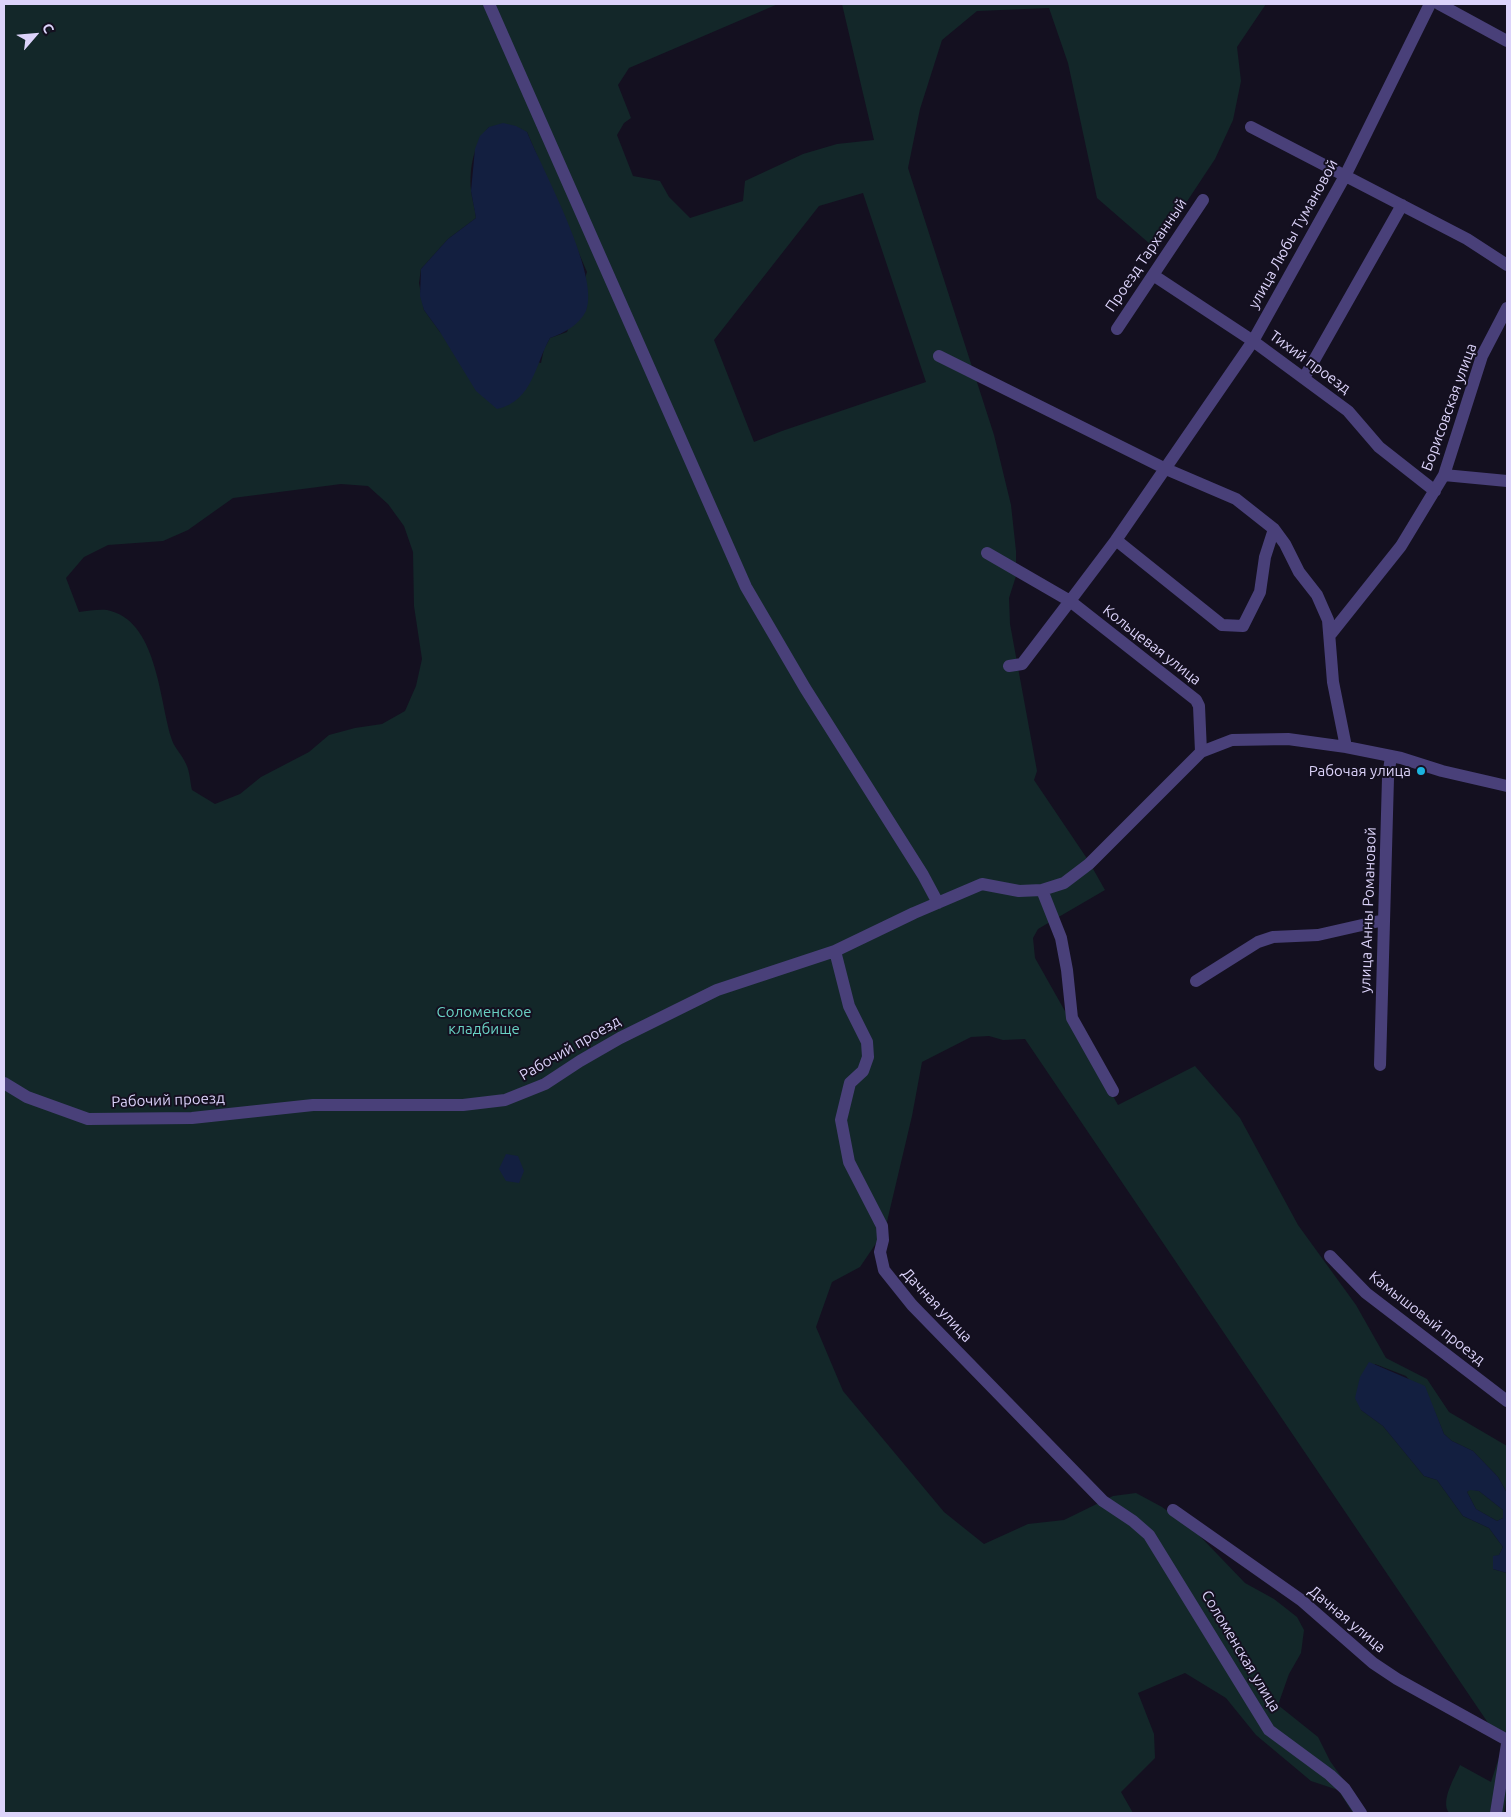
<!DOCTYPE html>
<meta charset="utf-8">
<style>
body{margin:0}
#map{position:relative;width:1511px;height:1817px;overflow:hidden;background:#141020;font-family:Ubuntu,sans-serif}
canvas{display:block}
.frame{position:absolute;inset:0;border:5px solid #dcd3fa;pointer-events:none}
.north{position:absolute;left:10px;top:10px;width:50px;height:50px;-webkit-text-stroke:4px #141020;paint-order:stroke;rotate:63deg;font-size:14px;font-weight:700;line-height:20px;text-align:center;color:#dcd3fa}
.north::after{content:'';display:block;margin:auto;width:18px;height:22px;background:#dcd3fa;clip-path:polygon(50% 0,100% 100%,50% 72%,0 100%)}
</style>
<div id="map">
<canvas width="1511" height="1817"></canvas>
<div class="frame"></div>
<div class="north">С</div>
</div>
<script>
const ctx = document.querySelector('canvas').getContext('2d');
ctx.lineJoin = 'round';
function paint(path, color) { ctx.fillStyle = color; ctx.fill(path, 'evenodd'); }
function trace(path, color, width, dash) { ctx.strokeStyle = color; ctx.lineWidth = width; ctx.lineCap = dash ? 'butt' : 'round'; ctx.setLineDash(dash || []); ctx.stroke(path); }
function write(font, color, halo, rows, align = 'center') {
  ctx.font = font + ' Ubuntu,sans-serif'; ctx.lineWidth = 4; ctx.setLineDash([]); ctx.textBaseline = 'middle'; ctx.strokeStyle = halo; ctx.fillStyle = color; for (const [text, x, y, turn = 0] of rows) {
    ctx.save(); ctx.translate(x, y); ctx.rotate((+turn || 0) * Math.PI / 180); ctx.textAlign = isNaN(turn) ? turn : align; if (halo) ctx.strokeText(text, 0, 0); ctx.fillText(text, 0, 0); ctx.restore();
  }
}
const green = new Path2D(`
 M4,4H778L629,68L618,85L631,118L624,123L617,135L633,176L660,181L669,197L690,218L743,201L745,181L803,154L837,144L874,140L842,4H1266L1237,47L1241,81L1233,120L1215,159L1180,212L1150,244L1097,198L1068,63L1049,8L977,11L942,40L920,109L908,168L994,435L1011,505L1016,551V576L1009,598L1010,624L1037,771L1034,780L1088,860L1105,890L1038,929L1033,938L1035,958L1118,1105L1195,1066L1240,1118L1298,1225L1356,1305L1386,1358L1427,1379L1449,1412L1507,1446V1493L1498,1477L1473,1451L1452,1441L1444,1434L1434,1410L1406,1376L1375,1364L1361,1410L1383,1426L1424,1476L1437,1480L1463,1516L1489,1528L1503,1547L1499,1555L1493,1557V1569L1507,1573V1793L1504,1813H1449C1440,1801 1455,1777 1460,1765L1491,1782L1503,1745L1025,1039L1003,1040L989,1036L971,1037L922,1062L912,1116L885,1230L860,1267L832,1282L816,1327L843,1391L944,1512L984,1544L1028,1524L1064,1520L1113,1496L1136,1493L1162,1507L1195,1531L1245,1583L1274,1599L1297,1617L1304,1630L1301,1653L1289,1674L1278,1705L1318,1737L1330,1761L1367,1813H1353L1338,1790L1311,1781L1256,1735L1226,1698L1185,1673L1138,1693L1154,1734L1155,1758L1121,1792L1133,1813H4ZM489,127L527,132L587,272L567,332L550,338L544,349L541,363L440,332L424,310L419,283L421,269L448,239L476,218C475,208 472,200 471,190C469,168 474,143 489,127ZM863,193L926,382L782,431L754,442L714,340L819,206ZM341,484L368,486L388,504L404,526L413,552L414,606L422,659L416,686L405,711L382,724L355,728L329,735L309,752L261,777L240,794L215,804L192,790C190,782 190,772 186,764C182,754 173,747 171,737C159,698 157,620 107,610C98,609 88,611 79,612L66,578L84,557L108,545L163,541L188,530L233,498Z
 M1470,1489L1479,1491L1503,1510V1518L1497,1521L1476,1509L1467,1492Z`);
const water = new Path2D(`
 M503,123L516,126L527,132C542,169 601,276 586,311C579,325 564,333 550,338C535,364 533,401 497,409L476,391L440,332L424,310L420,296L421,269L448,239L476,218L471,191L475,149L480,136L489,127Z
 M506,1154L518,1156L524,1171L519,1183L506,1181L499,1169Z
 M1369,1362L1425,1386L1444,1434L1452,1441L1473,1451L1498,1477L1507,1493V1573L1493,1569V1556L1499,1555L1503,1547L1489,1528L1463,1516L1437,1480L1424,1476L1383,1426L1361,1410L1355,1398L1360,1377ZM1470,1490L1479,1491L1503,1510V1518L1497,1521L1476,1509L1467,1492Z`);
const minor = new Path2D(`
 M489,4L746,587L805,688L923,875L938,903
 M1439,4L1507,41
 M1251,127L1467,239L1507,265
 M1153,275L1253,341L1348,411L1379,447L1435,491
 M1117,329L1203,200
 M939,356L1166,469L1236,499L1274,529L1285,544L1299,572L1317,595L1328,620L1333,682L1346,747
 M1304,378L1402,205
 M1444,475L1507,481
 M1116,540L1253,341L1345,176L1430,4
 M987,553L1070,601L1022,664L1009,666
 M1330,635L1401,546L1444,475L1482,356L1507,308
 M1201,752L1199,706L1196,700L1070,601L1116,540L1222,625L1243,626L1260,592L1265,557L1274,529
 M1042,890L1061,938L1067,970L1072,1018L1113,1091
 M835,951L849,1006L867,1042L868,1057L863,1071L850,1083L841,1120L849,1162L882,1226L883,1240L880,1252L884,1270L912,1305L1103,1501L1133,1521L1149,1535L1269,1730L1330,1775L1345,1789L1361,1813
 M1196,981L1258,942L1273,937L1318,935L1384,920
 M1380,1065L1388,778L1391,756
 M4,1083L27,1097L88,1119L192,1118L313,1105H463L505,1100L545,1084L580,1061L620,1038L717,990L835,951L914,913L982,884L1019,891L1042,890L1064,883L1089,864L1201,752L1232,740L1288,739L1346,747L1401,758L1442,771L1507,786
 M1330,1256L1366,1293L1507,1401
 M1173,1510L1301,1600L1373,1663L1397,1679L1507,1740
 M1496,1813L1507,1744`);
const markers = [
 [1421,771,5,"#1bb3de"]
];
const streetNames = [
 ["улица Любы Тумановой",1293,234,-61],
 ["Проезд Тарханный",1146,255,-56],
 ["Тихий проезд",1310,362,36],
 ["Борисовская улица",1449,407,-70],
 ["Кольцевая улица",1152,645,38],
 ["улица Анны Романовой",1368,910,-88],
 ["Рабочий проезд",570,1048,-30],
 ["Рабочий проезд",168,1100,-2],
 ["Дачная улица",937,1305,47],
 ["Камышовый проезд",1427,1318,38],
 ["Дачная улица",1347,1619,40],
 ["Соломенская улица",1241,1651,59]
];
const poiNames = [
 ["Рабочая улица",1411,771]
];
const parkNames = [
 ["Соломенское",484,1012],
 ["кладбище",484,1029]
];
paint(green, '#132729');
paint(water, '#131f40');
trace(minor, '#494079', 12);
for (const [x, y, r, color] of markers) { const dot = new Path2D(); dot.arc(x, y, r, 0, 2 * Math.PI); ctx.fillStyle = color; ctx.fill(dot); trace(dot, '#141020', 2); }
write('15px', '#dcd3fa', '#141020', streetNames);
write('15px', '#dcd3fa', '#141020', poiNames, 'right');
write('15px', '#69d1c3', '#141020', parkNames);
</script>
